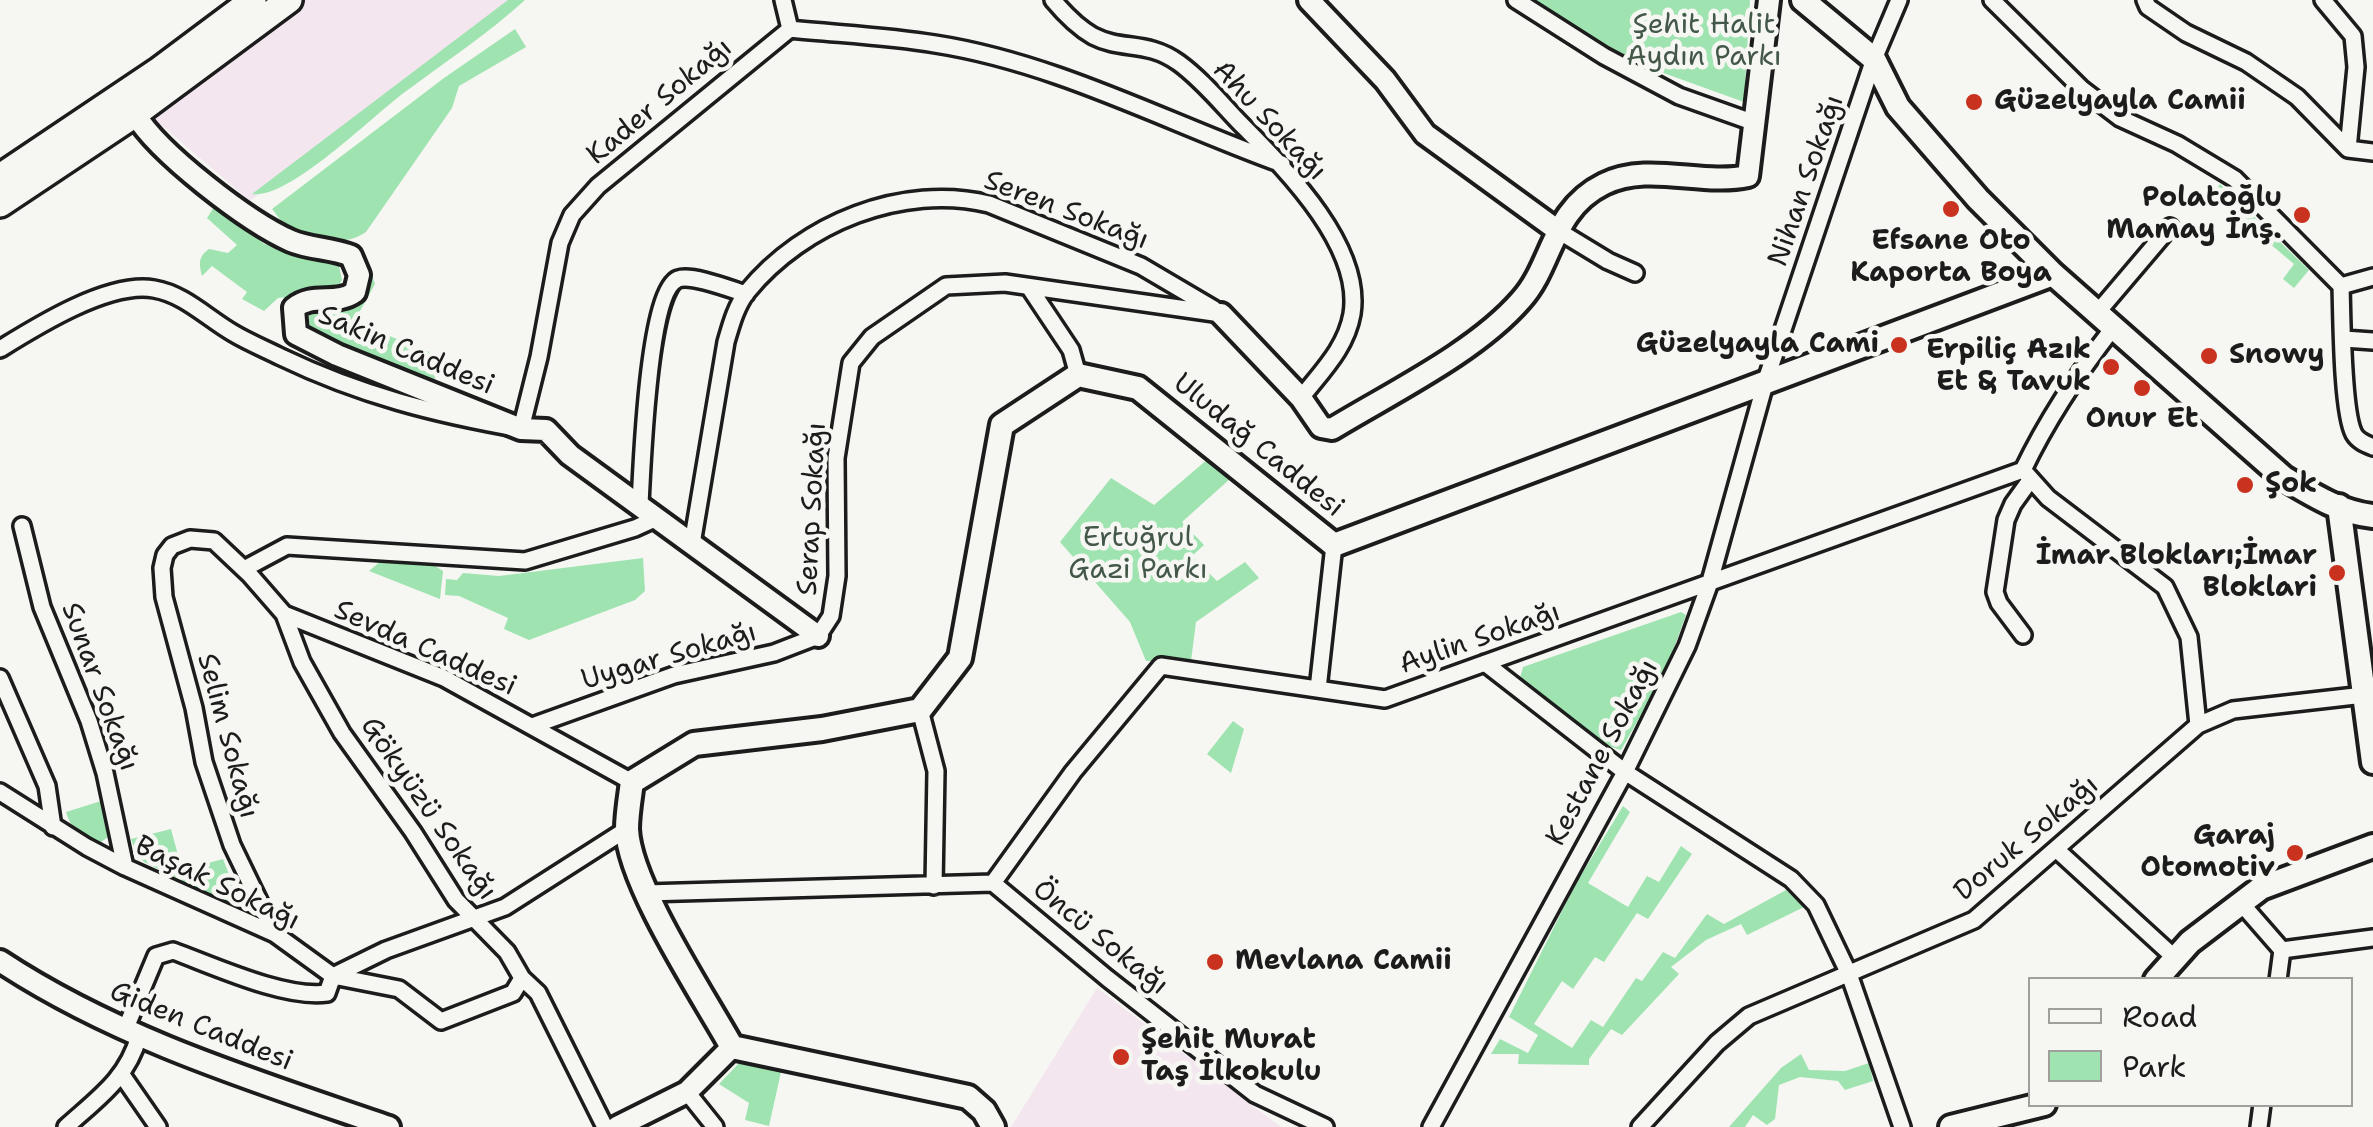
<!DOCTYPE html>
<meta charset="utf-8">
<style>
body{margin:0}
#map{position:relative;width:2373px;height:1127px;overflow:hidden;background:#f6f6f2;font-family:"Shantell Sans",sans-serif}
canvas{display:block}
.legend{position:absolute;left:2028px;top:977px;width:325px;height:130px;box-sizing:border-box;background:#f6f6f2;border:2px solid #9f9f9c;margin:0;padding:12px 18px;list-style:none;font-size:30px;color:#1c1c1c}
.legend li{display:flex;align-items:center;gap:20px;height:50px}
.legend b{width:50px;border:2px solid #9f9f9c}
</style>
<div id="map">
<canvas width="2373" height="1127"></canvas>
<ul class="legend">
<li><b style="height:12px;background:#f6f6f2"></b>Road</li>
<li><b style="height:28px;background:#9fe4b0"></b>Park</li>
</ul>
</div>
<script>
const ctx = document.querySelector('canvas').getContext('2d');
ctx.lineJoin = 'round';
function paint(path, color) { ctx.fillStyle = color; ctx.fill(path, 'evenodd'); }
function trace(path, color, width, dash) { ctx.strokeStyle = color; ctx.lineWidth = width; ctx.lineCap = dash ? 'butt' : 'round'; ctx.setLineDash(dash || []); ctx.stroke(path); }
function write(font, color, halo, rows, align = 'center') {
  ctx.font = font + ' "Shantell Sans",sans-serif'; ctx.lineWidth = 9; ctx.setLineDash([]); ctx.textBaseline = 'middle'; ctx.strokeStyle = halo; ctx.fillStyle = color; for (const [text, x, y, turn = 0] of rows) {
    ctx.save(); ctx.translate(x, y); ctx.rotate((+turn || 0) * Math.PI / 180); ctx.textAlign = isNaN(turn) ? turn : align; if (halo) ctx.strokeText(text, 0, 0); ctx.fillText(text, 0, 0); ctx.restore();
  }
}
const built = new Path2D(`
 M295,0H513L250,201L153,118Z
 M1097,988L1281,1127H1011Z`);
const green = new Path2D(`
 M508,0H525C489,33 448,60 409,89C376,112 290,200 252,194Z
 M1532,0H1750L1744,102L1644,66L1591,40Z
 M515,29L526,47L459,86L452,108L366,232C346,246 307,245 288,228C282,223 277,215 272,209L444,78Z
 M2220,184L2309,270L2294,288L2283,279L2294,264L2212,195Z
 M214,207L253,227L255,235L264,244L339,266L342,280L338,287H318L305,295L278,298L264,311L242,299L247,292L212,266L202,276C199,263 198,257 209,249L228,253L237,245L207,218Z
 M365,256L375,284L354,322L440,356L433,386L307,331L310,311L354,303L360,262Z
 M1209,458L1231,478L1182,522L1204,545L1192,556L1217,581L1245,562L1259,578L1196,622L1191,661H1146L1130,622L1060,542L1111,478L1154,505Z
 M643,558L645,591L635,600L529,640L504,629L508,618L459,596L445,595L446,579L457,580L463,573L499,576Z
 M381,561L432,564L443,571L440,599L369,571Z
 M1681,612L1686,615L1665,673L1621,750L1608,746L1520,678L1523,667Z
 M1233,721L1244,729L1231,773L1207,754Z
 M101,801L109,824L108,837L101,842C82,839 71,830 66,812Z
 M1623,806L1630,812L1588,883L1628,907L1647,876L1659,882L1681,846L1692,854L1648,919L1637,913L1604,962L1595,957L1573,989L1562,981L1534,1024L1572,1048L1591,1020L1603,1027L1636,978L1642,981L1663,952L1675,958L1707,914L1724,924L1786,890L1804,907L1747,935L1741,924L1706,940L1671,967L1679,974L1622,1035L1611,1029L1589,1059V1065L1518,1064L1519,1054H1491L1500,1039L1528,1053L1538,1035L1509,1017L1575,885Z
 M171,829L182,870L223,859L236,892L230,900L224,901L144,862L136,853L131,839Z
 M1801,1054L1809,1070L1845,1071L1869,1063L1873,1081L1845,1090L1838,1081L1800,1077L1779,1085L1775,1119L1767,1125L1753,1115L1745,1127H1729L1781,1068Z
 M739,1063L781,1072L769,1126L745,1120L749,1103L719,1084Z`);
const minor = new Path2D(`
 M783,0L790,29
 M1053,0C1063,12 1079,28 1093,36C1122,51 1147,40 1179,63C1201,79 1220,102 1239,122C1283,167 1363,245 1352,314C1346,348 1322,371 1301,398
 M1516,0L1604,56L1679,96L1755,123
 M1992,0L2082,89L2120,118L2177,144L2235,179L2341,286
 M2145,0L2148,7L2186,33L2246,62L2297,97L2348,149L2373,152
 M2323,0L2353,36L2356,67L2348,149
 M1557,230L1608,261L1635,273
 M2373,277L2341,286C2342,315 2342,412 2354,434C2358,441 2366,444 2373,447
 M1029,287L1071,350L1078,375
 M2097,313L2170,227
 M2344,339L2373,341
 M0,349C37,326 109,281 154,289C184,294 207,318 233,333C248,342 265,349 281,357C360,395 435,414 521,429L539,357L560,243L572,215L598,186L790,29C838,34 887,36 935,44C1057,63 1168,123 1282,164
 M2023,470L2048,498L2165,587L2189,637L2198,725
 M2023,470C2048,418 2078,373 2113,328
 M640,504C642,468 648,291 678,279C692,274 730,289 746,294
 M22,526L42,607L89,721L105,773L125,867
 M692,544L726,342C731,325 736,306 747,292C803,223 903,183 989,204L1141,266L1214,309
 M244,569L287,546L525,561L635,528L657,518
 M284,614L302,662L342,733L413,832L456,900L507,952L522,978L538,993L605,1127
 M2023,635L1999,603L1995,592L2006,520L2013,504L2031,479
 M1485,663L1625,772L1791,879L1816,905L1849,974L1902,1127
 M0,678L47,786L53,827
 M1318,689L1334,545
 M920,710L936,771L934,886
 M532,726L674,675L774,653L818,636L831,616L837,576L836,458L851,363L872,337L946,286L1005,283L1221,314
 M0,792L87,847L125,867L275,934L333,976L386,950L505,907L627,829
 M2057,850L2175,958
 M993,883L1107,978L1255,1094L1325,1127
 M646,893L993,883L1073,772L1161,666L1385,699L2023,470
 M2241,903L2282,950L2278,980
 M275,934L232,845L204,762L194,708L164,597L162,568L165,555L172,546L190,539L214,541L250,575L284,614L444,678L632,782
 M2282,950L2373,938
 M125,1030L156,956L173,951C214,966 285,999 327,993L333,976L399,989L441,1021L513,993L522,978
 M122,1075L158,1127
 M687,1092L715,1127
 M66,1127C98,1098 127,1079 139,1036
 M1431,1127L1625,772L1687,646L1709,585L1766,380L1874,59L1899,0
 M1640,1127L1717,1043L1749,1016L1974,920L2198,725L2233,710L2364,695
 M2259,1127L2262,1104`);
const tertiary = new Path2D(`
 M1309,0L1385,80L1425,134L1557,230
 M135,114C158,153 248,222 291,241C310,249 332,248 351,256L359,275L355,292C336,306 313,292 294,308L296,334L337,355L521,429L546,430L570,455L818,636
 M1221,314L1301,398L1321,427L1332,429C1391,393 1476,352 1521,300C1553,265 1551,210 1604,184C1649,162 1701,186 1748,176L1769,0
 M0,961C118,1039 256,1081 389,1127
 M617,1127L687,1092L732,1047`);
const secondary = new Path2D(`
 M1803,0L1874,59L1898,107L1978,199L2053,274L2284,478C2311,494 2341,513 2373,516
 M2339,506L2373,762
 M2156,980L2190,942L2261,888L2373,846
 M993,1127L984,1111L968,1097L732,1047C703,995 629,884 627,829C627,814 630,797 632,782L694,744L822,729L920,710L960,658L1002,425L1078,375L1138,388L1334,545L2053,274
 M1951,1127L2044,1104`);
const primary = new Path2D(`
 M0,177L158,71L253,0
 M0,204L135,114L289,0`);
const markers = [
 [1974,102,10,"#c8321e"],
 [1951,209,10,"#c8321e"],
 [2302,215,10,"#c8321e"],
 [1899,345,10,"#c8321e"],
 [2209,356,10,"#c8321e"],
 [2111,367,10,"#c8321e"],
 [2142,388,10,"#c8321e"],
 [2245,485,10,"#c8321e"],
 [2337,573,10,"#c8321e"],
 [2295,853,10,"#c8321e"],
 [1215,962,10,"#c8321e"],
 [1121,1057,10,"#c8321e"]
];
const parkNames = [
 ["Şehit Halit",1704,26],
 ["Aydın Parkı",1704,58],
 ["Ertuğrul",1138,539],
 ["Gazi Parkı",1138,571]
];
const streetNames = [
 ["Kader Sokağı",660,102,-40],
 ["Ahu Sokağı",1269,121,47],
 ["Nihan Sokağı",1807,181,-71],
 ["Seren Sokağı",1066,211,21],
 ["Sakin Caddesi",406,351,23],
 ["Uludağ Caddesi",1258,446,39],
 ["Serap Sokağı",813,509,-87],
 ["Aylin Sokağı",1480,639,-19],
 ["Sevda Caddesi",425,649,24],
 ["Uygar Sokağı",669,657,-16],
 ["Sunar Sokağı",99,687,70],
 ["Selim Sokağı",227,736,75],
 ["Kestane Sokağı",1603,753,-62],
 ["Gökyüzü Sokağı",428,809,55],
 ["Doruk Sokağı",2027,839,-40],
 ["Başak Sokağı",217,884,26],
 ["Öncü Sokağı",1100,938,39],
 ["Giden Caddesi",201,1027,22]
];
const poiNames = [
 ["Güzelyayla Camii",1994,102],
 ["Polatoğlu",2282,199,"right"],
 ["Mamay İnş.",2282,231,"right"],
 ["Efsane Oto",1951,242,"center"],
 ["Kaporta Boya",1951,274,"center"],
 ["Güzelyayla Cami",1879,345,"right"],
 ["Erpiliç Azık",2091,351,"right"],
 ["Et & Tavuk",2091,383,"right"],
 ["Snowy",2229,356],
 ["Onur Et",2142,420,"center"],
 ["Şok",2265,485],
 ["İmar Blokları;İmar",2317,557,"right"],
 ["Bloklari",2317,589,"right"],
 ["Garaj",2275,837,"right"],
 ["Otomotiv",2275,869,"right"],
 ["Mevlana Camii",1235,962],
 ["Şehit Murat",1141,1041],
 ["Taş İlkokulu",1141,1073]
];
paint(built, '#f3e6ef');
paint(green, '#9fe4b0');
trace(minor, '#1c1c1c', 22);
trace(tertiary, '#1c1c1c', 28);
trace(secondary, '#1c1c1c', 30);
trace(primary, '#1c1c1c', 32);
trace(minor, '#f6f6f2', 15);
trace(tertiary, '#f6f6f2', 20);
trace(secondary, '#f6f6f2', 22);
trace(primary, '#f6f6f2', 25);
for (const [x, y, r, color] of markers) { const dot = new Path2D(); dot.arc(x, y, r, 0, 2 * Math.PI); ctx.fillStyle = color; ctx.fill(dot); trace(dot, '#f6f6f2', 4); }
write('28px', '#435848', '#f6f6f2', parkNames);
write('28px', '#1c1c1c', '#f6f6f2', streetNames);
write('bold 28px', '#1c1c1c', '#f6f6f2', poiNames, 'left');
</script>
